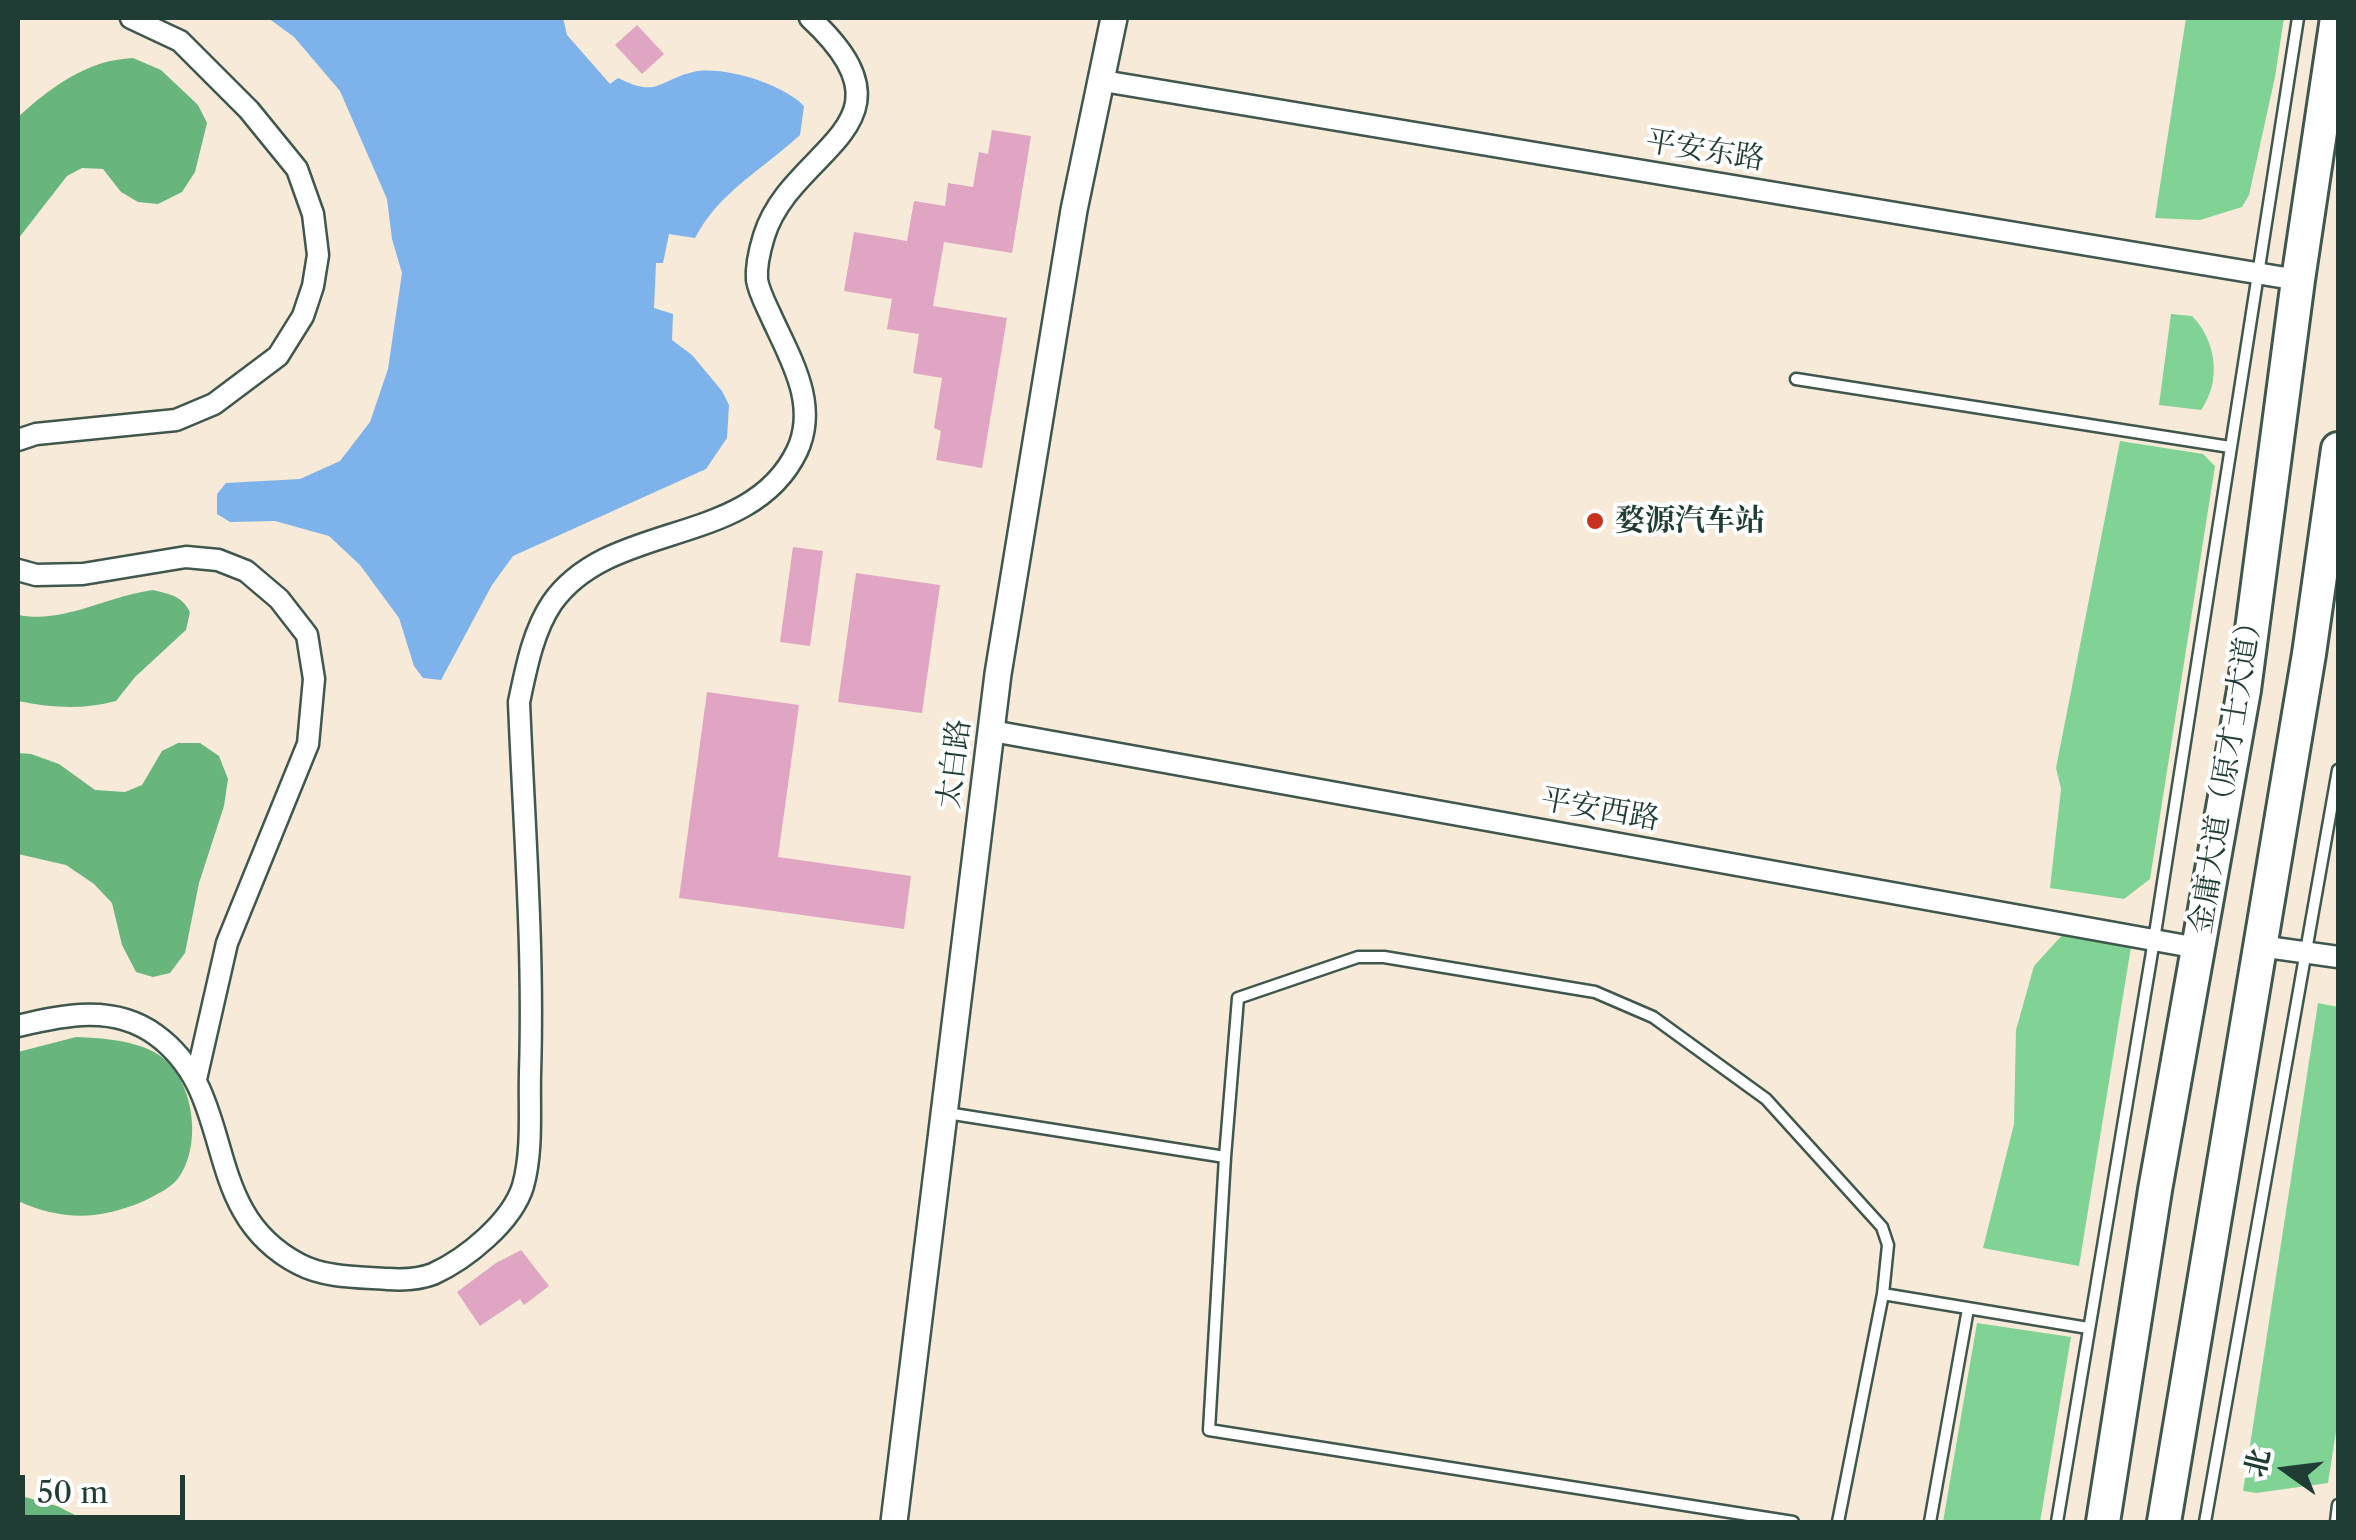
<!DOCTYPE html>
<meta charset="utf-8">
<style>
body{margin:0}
#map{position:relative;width:2356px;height:1540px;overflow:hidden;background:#f7ead8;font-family:"Libre Caslon Text","Noto Serif SC",serif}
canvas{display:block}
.frame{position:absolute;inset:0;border:20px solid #1f3d34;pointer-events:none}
.north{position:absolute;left:2236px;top:1420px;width:100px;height:100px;-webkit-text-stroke:8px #fff;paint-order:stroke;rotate:284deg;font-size:28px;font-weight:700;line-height:40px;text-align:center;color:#1f3d34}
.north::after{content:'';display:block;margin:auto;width:35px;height:45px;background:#1f3d34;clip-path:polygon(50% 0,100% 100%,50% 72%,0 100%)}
.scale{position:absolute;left:20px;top:1475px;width:165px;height:45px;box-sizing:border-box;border:5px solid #1f3d34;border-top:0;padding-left:12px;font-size:30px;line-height:35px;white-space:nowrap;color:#1f3d34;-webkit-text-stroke:8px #fff;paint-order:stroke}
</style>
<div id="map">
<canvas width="2356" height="1540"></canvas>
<div class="frame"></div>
<div class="north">北</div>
<div class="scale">50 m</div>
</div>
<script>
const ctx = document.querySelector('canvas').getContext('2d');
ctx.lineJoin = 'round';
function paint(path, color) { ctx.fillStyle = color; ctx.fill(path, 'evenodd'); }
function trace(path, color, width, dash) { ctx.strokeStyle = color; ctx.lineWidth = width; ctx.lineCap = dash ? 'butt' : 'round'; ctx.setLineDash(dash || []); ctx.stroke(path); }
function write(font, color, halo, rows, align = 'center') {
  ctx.font = font + ' "Libre Caslon Text","Noto Serif SC",serif'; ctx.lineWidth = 8; ctx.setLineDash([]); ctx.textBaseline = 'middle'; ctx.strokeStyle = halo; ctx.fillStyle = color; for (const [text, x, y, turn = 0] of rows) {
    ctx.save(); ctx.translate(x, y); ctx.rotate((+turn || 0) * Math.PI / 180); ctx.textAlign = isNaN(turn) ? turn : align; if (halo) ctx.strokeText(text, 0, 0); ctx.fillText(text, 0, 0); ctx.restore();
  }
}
const green = new Path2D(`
 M2186,18H2284L2275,77L2249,195L2242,207L2200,220L2155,218Z
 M2171,314L2192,316C2216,340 2222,381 2201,410L2159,405Z
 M2120,441L2203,454L2215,466L2150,879L2124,899L2050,888L2061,789L2056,768Z
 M2065,932L2122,941L2131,947L2079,1266L1983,1248L2014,1124L2016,1030L2034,966Z
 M2318,1003L2338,1007V1419L2328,1483L2256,1493L2243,1491Z
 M1977,1323L2071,1337L2040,1522H1943Z`);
const forest = new Path2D(`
 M133,58L161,70L198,105L207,123L195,172L182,192L158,204L138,202L121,192L103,169L82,168L67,176L18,239V117C51,87 87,60 133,58Z
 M153,590C170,594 182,596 190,612L186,630L135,677L116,701C82,710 52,708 18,701V615C64,624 107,596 153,590Z
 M178,743H200L219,756L228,779L224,806L199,883L185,953L170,973L153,977L136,972L122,945L112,903L94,884L66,865L18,854V753L31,754L59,764L95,790L125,792L142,785L162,751Z
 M76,1037C102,1038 136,1040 159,1055C193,1078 202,1140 181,1174C173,1188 157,1194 144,1201C100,1220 62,1221 18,1201V1052Z
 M18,1495L57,1506L89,1522H18Z`);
const water = new Path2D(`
 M268,18H563L567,35L610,84L618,78C658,98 657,81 693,72C723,65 783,84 804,106L800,135C763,169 719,192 695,238L669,234L663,263H656L654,308L673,314L672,340L692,355L722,391L729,405L727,438L706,469L513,556L492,585L441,680L423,678L414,666L399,618L360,565L329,536L275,521L230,522L217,514V494L226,483L300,479L340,461L370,422L388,369L402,273L392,239L387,199L340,91L294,37Z`);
const building = new Path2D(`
 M637,25L664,54L642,74L615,45Z
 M992,130L1031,136L1012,253L944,242L933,306L1007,318L982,468L936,460L941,431L934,428L942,378L913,373L919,334L887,329L892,299L844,291L854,232L907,241L914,201L945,206L948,183L973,187L979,152L988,154Z
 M793,547L823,551L810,646L780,642Z
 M856,573L940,585L922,713L838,702Z
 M707,692L799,705L778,857L911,876L904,929L679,898Z
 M521,1250L549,1286L524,1305L520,1299L480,1326L457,1292L496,1263Z`);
const service = new Path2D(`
 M1796,379L2230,447
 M947,1113L1225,1157
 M1883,1294L2088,1328
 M1793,1522L1209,1430L1225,1157L1238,998L1358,957H1384L1595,992L1653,1017L1766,1099L1882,1227L1888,1245L1883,1294L1838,1522
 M1930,1522L1968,1309
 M2057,1522L2154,940L2298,18
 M2205,1522L2338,770
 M2336,1522L2338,1505`);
const minor = new Path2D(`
 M1103,81L2298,280
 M18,440L36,434L176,420L214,404L278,356L303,316L313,286L318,255L313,214L297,169L249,110L180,41L131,18
 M18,570L36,575L83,574L186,557L218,560L246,571L279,599L307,635L314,679L308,744L227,943L196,1079
 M992,731L2198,948
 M2260,946L2338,957
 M18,1026C64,1015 114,1004 156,1035C240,1096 197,1211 299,1264C325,1278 359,1277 388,1279C402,1280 420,1279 433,1274C466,1259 512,1222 523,1186C533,1150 529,1109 530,1073C534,949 524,826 519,702C526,669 533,631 552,603C611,519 750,549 797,451C819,404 790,358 771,316C766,305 759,292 757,280C756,267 760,249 764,236C791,147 927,126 810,18`);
const tertiary = new Path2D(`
 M894,1522L998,674L1074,210L1114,18`);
const primary = new Path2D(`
 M2103,1522L2155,1190L2244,690L2298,280L2337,18
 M2164,1522L2309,654L2338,449`);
const markers = [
 [1595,521,10,"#c8321e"]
];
const streetNames = [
 ["平安东路",1705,151,9],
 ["太白路",955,764,-83],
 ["金庸大道（原才士大道）",2227,771,-81],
 ["平安西路",1600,810,10]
];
const poiNames = [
 ["婺源汽车站",1615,521]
];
paint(green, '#80d395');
paint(forest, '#68b57e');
paint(water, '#7db2eb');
paint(building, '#dfa5c2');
trace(service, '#3f574d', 15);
trace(minor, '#3f574d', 25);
trace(tertiary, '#3f574d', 30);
trace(primary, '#3f574d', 38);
trace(service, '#fff', 10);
trace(minor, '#fff', 20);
trace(tertiary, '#fff', 25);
trace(primary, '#fff', 32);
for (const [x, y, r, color] of markers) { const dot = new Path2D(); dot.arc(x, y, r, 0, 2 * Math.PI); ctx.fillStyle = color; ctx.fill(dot); trace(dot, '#fff', 4); }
write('30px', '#1f3d34', '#fff', streetNames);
write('bold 30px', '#1f3d34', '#fff', poiNames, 'left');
</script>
